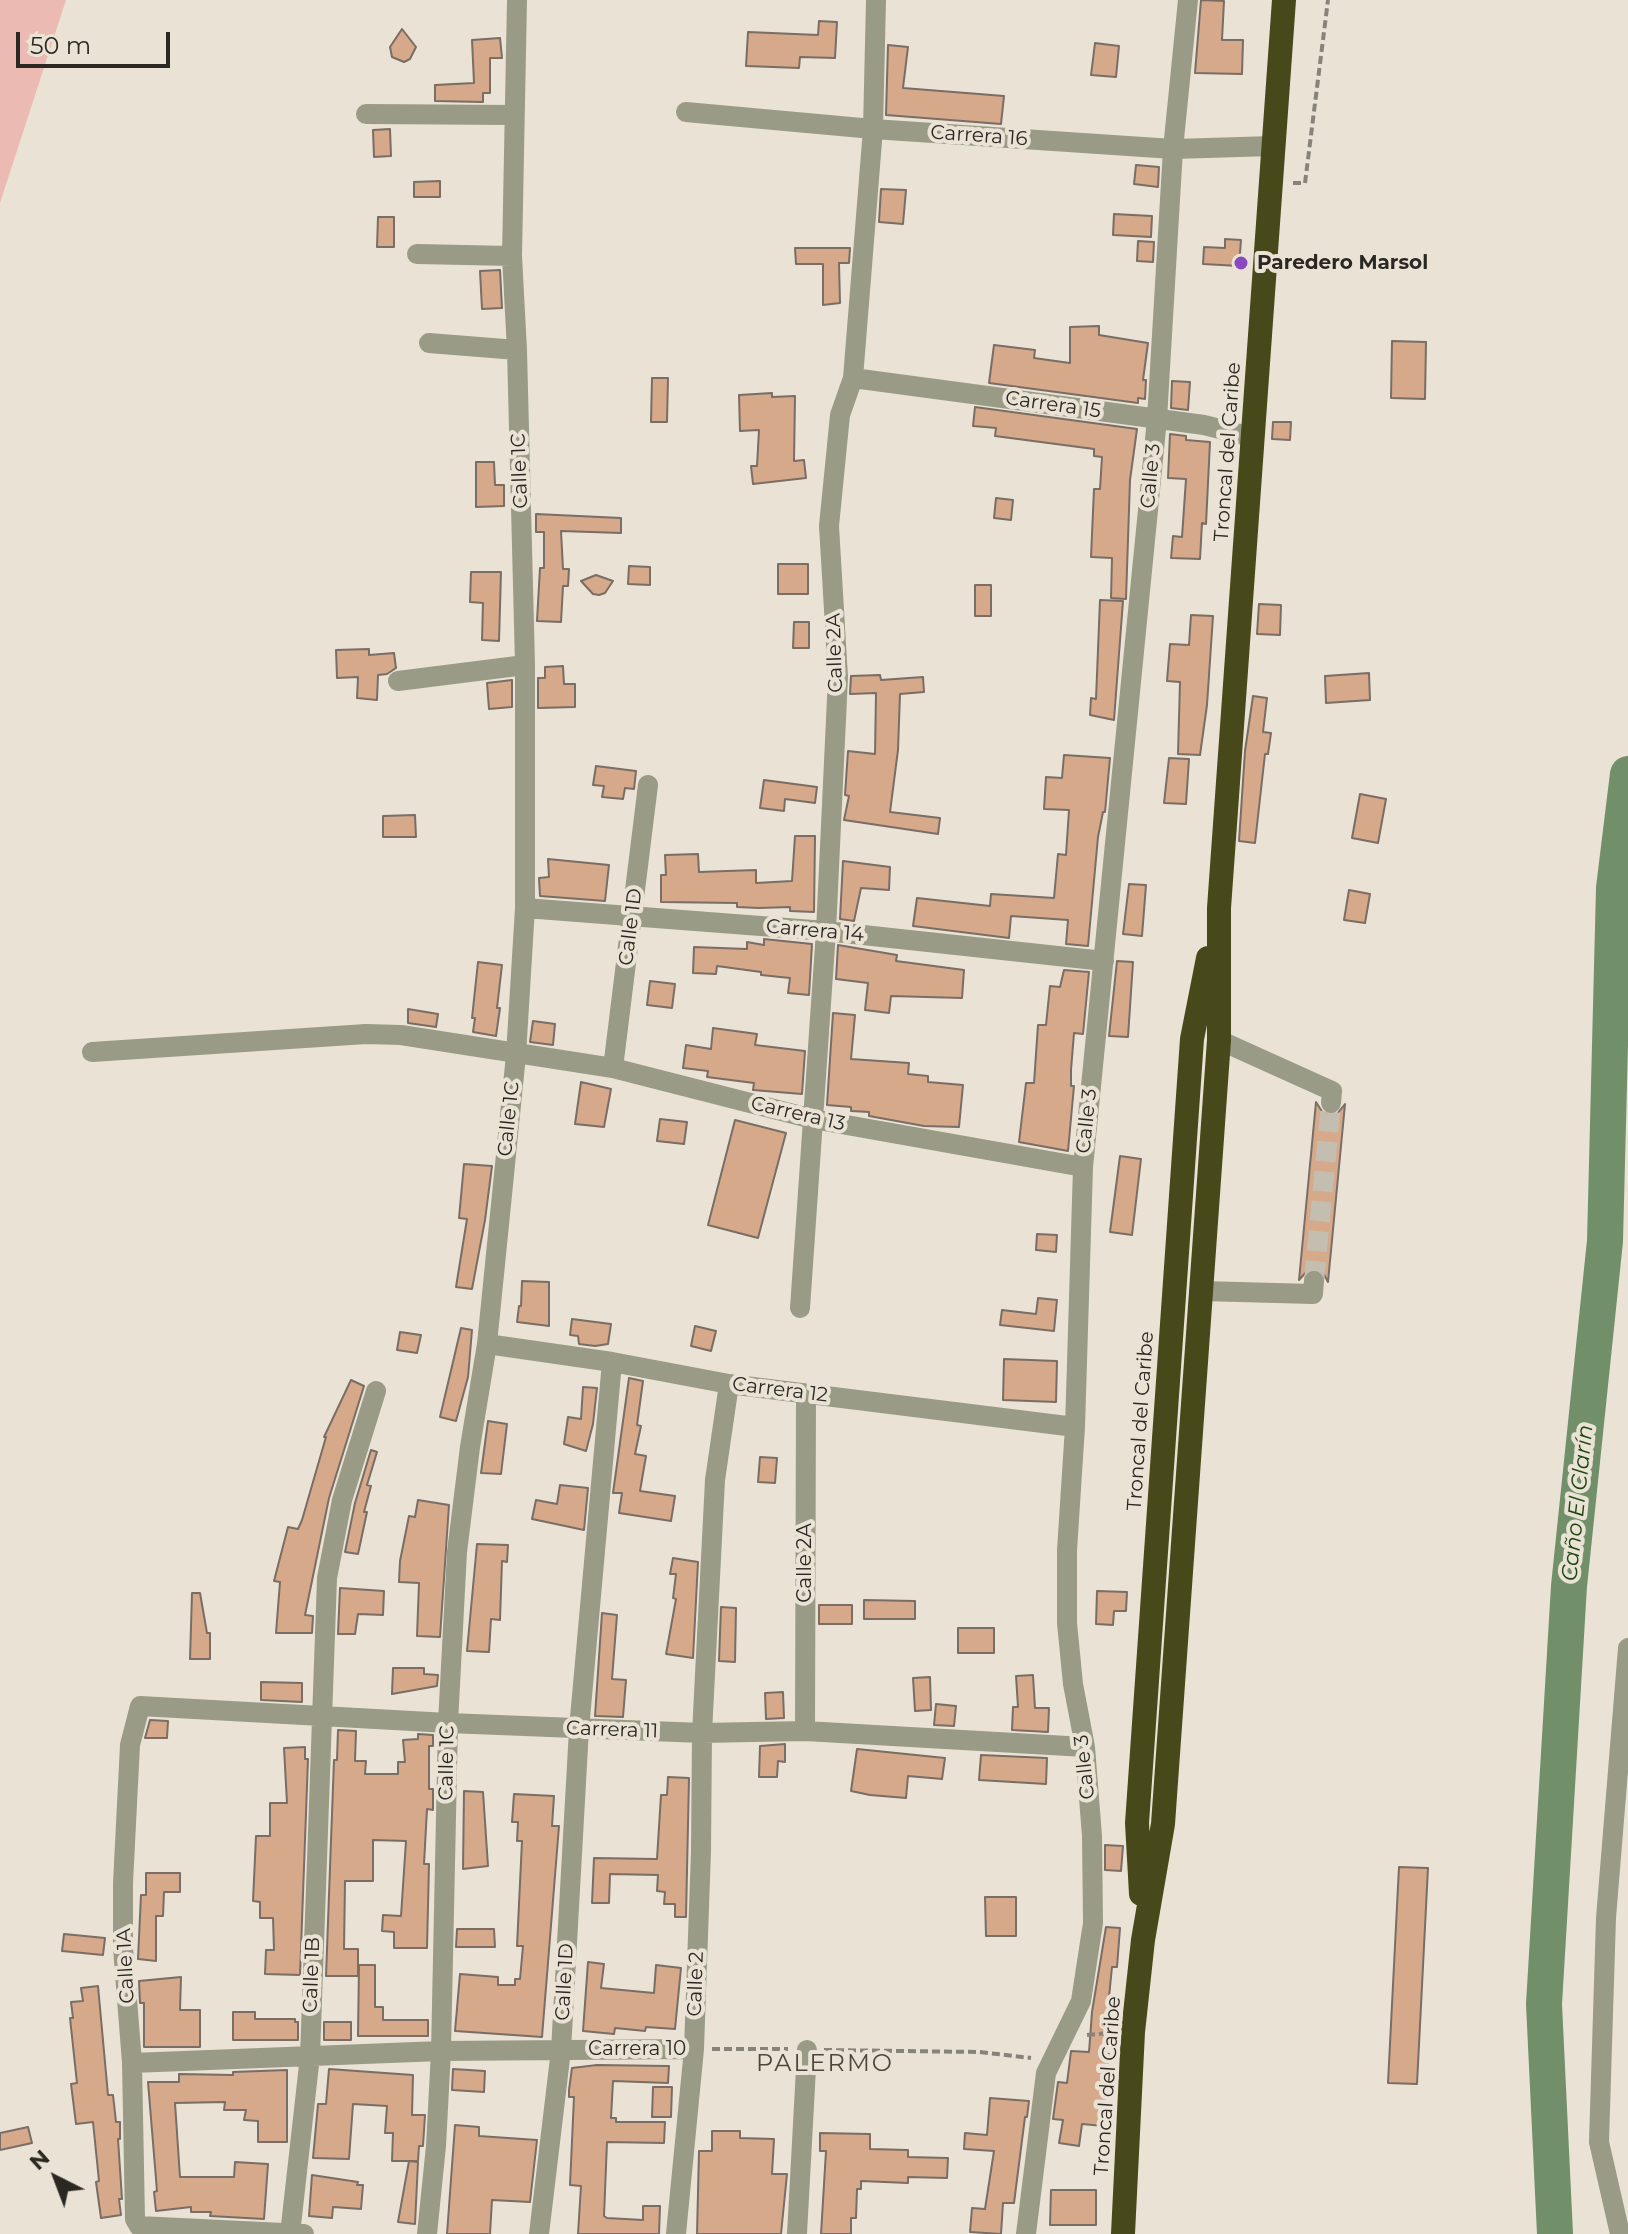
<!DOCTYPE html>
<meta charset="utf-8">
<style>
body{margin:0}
#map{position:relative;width:1628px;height:2234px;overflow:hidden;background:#eae3d5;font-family:Montserrat,sans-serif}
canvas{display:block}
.north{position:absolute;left:16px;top:2138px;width:80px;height:80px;-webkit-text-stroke:6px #eae3d5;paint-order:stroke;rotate:318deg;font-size:22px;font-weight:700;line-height:32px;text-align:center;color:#2b2823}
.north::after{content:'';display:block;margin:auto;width:28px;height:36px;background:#2b2823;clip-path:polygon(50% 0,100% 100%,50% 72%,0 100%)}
.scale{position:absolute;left:16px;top:32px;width:154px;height:36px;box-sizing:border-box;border:4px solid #2b2823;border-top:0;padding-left:10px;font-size:24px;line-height:28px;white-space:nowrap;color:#2b2823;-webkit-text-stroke:6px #eae3d5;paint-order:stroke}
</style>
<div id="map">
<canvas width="1628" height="2234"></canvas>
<div class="north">N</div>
<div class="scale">50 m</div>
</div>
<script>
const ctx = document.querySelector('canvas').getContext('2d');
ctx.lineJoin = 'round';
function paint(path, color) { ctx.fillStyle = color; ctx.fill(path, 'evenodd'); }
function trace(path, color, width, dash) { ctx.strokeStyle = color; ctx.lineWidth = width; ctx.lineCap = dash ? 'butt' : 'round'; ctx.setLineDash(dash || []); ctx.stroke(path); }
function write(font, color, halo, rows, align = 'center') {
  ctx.font = font + ' Montserrat,sans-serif'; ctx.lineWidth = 8; ctx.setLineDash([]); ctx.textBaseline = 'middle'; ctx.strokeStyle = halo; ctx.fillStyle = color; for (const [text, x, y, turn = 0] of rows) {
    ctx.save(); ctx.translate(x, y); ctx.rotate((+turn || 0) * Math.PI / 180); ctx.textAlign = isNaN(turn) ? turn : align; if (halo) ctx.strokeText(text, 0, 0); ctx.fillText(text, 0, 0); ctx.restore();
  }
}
const green = new Path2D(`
 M0,0H66L0,203Z`);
const river = new Path2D(`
 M1555,2234L1544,2004L1569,1586L1605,1241L1614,888L1628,774`);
const building = new Path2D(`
 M1201,0L1224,1L1222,40H1243L1242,74L1195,73Z
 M819,21L837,22L835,58L800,57L799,68L746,66L748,32L818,35Z
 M402,29L416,47L410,59L404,62L392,57L390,47Z
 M500,38L502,58H490V93H483V102L435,101V85L474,83L472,40Z
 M1095,43L1119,46L1116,77L1091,75Z
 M888,45L908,47L903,88L1004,96L1001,124L886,115Z
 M390,129L391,156L374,157L373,130Z
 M1136,165L1159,167L1158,187L1134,184Z
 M440,181V197H414V182Z
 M881,189L906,190L903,224L879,222Z
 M1114,214L1152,216L1151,237L1113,235Z
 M378,217H394V247H377Z
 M1225,239L1241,240L1239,266L1203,264L1204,247L1225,248Z
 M1138,241L1154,242L1153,262L1137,261Z
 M795,248H850L849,263H839L840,303L823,305V264H796Z
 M500,270L502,308L482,309L480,271Z
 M1099,326V335L1148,343L1143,380H1146L1145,399L1138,398V403L989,383L994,345L1035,350L1034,358L1070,363V327Z
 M1392,341L1426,342L1425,399L1391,398Z
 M652,378H668L667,422H651Z
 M1172,381L1190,382L1188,410L1171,408Z
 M772,393V397L795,396L794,461L804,460L806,478L753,484L751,466H757L759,430L740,431L739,395Z
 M975,407L1137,429L1130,480L1126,599L1111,598L1112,558L1091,557L1094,489H1100L1102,457L1094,456V449L995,436L996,428L973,426Z
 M1273,422H1291L1290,440L1272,439Z
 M1170,434L1186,436V440L1210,442L1206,524L1202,523L1200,559L1171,558L1173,536L1182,537L1186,479L1168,478Z
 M476,462H494L495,485H504V506L476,507Z
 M996,498L1013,500L1011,520L994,518Z
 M536,514L621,518V533L561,531L563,569H569L568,586H563L561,622L537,621L540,568H544V532H536Z
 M778,564H808V594H778Z
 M629,566L650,567V585L628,584Z
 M471,572H501L499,641L482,640L483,603L470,602Z
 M596,575L613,581L605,593L599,595L593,594L581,581Z
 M975,585H991V616H975Z
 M1100,600L1123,601L1114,720L1090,715L1091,698L1096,699Z
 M1259,604L1281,605L1280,635L1257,634Z
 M1191,615L1213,616L1207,705L1200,755L1178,754L1180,682L1167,681L1170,644L1189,645Z
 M794,622H809V648H793Z
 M369,649V655L394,653L396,668L387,674L378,675L377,700L357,698L358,677L337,678L336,650Z
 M563,666L564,684H575V707L538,708V678H545V667Z
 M1369,673L1370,700L1326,703L1325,676Z
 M880,675L881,680L923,677L924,692L900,694L898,750L890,812L940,818L938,834L844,820L849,796L845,795L848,751L875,754L876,693L850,694L851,676Z
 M512,680V707L489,709L487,683Z
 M1253,696L1267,698L1263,732L1271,733L1268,754H1265L1255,843L1239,841L1245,751Z
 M1064,755L1110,758L1105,812H1103L1098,837L1088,946L1066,944L1068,920L1011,916L1009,938L913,926L917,898L990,906L991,894L1054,898L1058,854L1066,855L1069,810L1044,809L1046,777L1062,778Z
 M1169,758L1189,759L1186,804L1164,803Z
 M596,766L636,771L634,789L625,788L623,799L602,797L604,786L593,785Z
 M764,780L817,787L815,803L785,799L784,811L760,808Z
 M1360,794L1386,799L1378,843L1352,838Z
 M415,815L416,837H383V816Z
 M795,836H815L814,912L790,911V907L759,908L737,907V903L661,902V875H666L665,855L698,854L699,872L756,870V883L792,881Z
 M548,859L609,865L605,901L540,896L539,878L549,877Z
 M843,861L890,867L889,890L861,888L854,921L840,919Z
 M1129,884L1146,885L1142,936L1123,934Z
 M1349,890L1370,894L1365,923L1344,920Z
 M764,939L812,944L809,995L788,993L790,978L761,975V972L717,966L716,974L693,973L694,947L747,949V942L764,945Z
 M838,945L897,955L896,961L964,970L962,998L891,996L889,1013L865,1010L868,983L836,979Z
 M1117,961L1133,962L1128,1037L1109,1036Z
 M478,962L502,965L497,1008H500L496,1036L473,1032L475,1018H472Z
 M1064,970L1089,972L1083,1034L1074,1033L1071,1070V1086H1074L1068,1151L1019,1142L1026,1083H1034L1038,1025H1046L1050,986L1060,987Z
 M650,981L675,984L672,1008L647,1005Z
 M408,1009L438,1014L436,1027L408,1023Z
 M833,1013L855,1015L851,1059L909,1063L908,1074L928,1076V1082L963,1085L959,1127L924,1126L869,1116V1112L851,1111V1107L827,1105Z
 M533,1021L555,1024L553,1045L530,1042Z
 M713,1028L757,1034L755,1045L805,1051L802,1094L753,1090L754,1083L707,1077L708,1071L683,1068L686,1045L711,1049Z
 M581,1082L611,1089L604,1127L575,1124Z
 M1316,1102L1323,1113L1329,1116L1337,1114L1345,1104L1328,1282L1322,1271L1316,1268L1308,1270L1299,1280Z
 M660,1119L687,1122L684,1144L657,1141Z
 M735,1120L786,1133L758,1238L708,1225Z
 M1120,1156L1141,1159L1132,1235L1110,1232Z
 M464,1164L492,1166L485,1220L472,1289L456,1287L467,1219L459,1218Z
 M1037,1234L1057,1235L1056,1252L1036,1250Z
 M522,1281L549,1282V1326L517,1322L519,1306H521Z
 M1038,1298L1057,1300L1054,1331L1000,1325L1002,1310L1036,1314Z
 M572,1319L611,1324L608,1344L595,1346L579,1344L578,1336L570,1335Z
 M695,1326L716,1331L711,1351L691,1346Z
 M461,1328L472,1330L468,1377L456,1421L440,1417Z
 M400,1332L421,1335L417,1353L397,1350Z
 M1004,1359L1057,1361L1056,1402L1003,1400Z
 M629,1378L643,1381L637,1425L641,1426L635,1454L646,1456L640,1491L675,1496L671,1521L619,1513L622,1493H613Z
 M351,1380L364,1386L329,1498L305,1615L313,1616L312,1633H276L280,1582L274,1581L288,1527L298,1529L302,1520L326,1437H324Z
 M583,1387L597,1388L593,1424L586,1451L564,1444L568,1417L581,1419Z
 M488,1421L507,1424L501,1474L481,1473Z
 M371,1450L377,1452L367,1485L371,1486L364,1512H367L358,1554L345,1552L355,1503Z
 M760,1457L777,1458L775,1483L758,1482Z
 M560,1485L588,1488L584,1530L532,1519L536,1500L557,1504Z
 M418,1500L449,1505L440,1637L417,1636L419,1583L399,1582L400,1561L409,1516L415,1517Z
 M477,1544L508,1545L507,1562L502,1561L500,1620L491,1619L489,1652L467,1651Z
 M673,1558L698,1562L693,1658L666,1654L676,1599L673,1598L676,1574H670Z
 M340,1588L384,1591L383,1615L358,1614L355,1634H338Z
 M1097,1591L1127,1592L1126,1611H1114L1113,1625L1096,1624Z
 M192,1593H200L207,1633H210V1659H190Z
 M864,1600L915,1601V1619H864Z
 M819,1605H852V1624H819Z
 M721,1607L736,1608L735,1662L719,1661Z
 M602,1613L617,1615L612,1679L626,1680L623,1717L595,1716Z
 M958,1628H994V1653H958Z
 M393,1668H424V1674L438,1675L437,1686L392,1694Z
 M1033,1675L1035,1708H1049L1048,1732L1012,1730L1013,1707H1018L1016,1676Z
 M930,1677L931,1710L915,1711L913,1678Z
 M261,1682L302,1683V1702L261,1700Z
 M783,1692L784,1718L766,1719L765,1693Z
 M936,1704L956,1706L954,1726L934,1725Z
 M150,1720L168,1721L167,1738H145Z
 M338,1730L356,1731L355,1761H366L365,1774H398V1762H405L403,1740L418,1739V1734L433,1735V1746H429V1789H433V1810L427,1809L424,1864H429L427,1948H394V1932L382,1931L383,1915L401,1916L406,1841L373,1840V1881H345L344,1949H358V1976H326L334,1760H337Z
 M785,1744V1762L778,1761L777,1777H759L760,1746Z
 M305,1747V1759H308L300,1975L265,1974L266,1950H274L273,1918H260V1902L253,1901L256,1836H270V1803H287L284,1748Z
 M857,1749L945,1758L942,1779L908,1776L906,1798L870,1795L851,1791Z
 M981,1755L1047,1758L1046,1784L979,1780Z
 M668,1777L689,1778L686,1917H675V1904H664L665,1892L657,1891L658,1875L610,1874L609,1903H592L594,1858L657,1859L661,1795H667Z
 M464,1791L483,1792L488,1866L463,1869Z
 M514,1794L554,1796L552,1826H559L542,2037L455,2031L460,1974L498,1977V1985H515V1979H520L523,1946H517L522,1841H517L518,1822H512Z
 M1105,1845L1123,1846L1121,1871L1105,1870Z
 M1399,1867L1428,1868L1417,2084L1388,2083Z
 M146,1873H180V1892H164L163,1916H156V1961L138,1959L141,1895H146Z
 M985,1897H1016V1936H986Z
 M1106,1927L1120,1928L1117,1967H1112L1109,1997L1106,2054H1109L1103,2126L1082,2124L1079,2146L1059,2143L1063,2120L1053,2119L1058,2082L1067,2083L1071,2051L1089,2052L1092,2012Z
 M457,1929H494L495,1947H456Z
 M64,1934L105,1938L103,1955L62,1951Z
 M588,1962L604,1964L601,1988L654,1993L656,1965L681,1968L675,2029L646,2027L645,2031L615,2028L614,2034L583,2031Z
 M359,1965H375V2007H383V2020H428V2036H358Z
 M181,1977L180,2010H200V2047H144V2003H140L139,1981Z
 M98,1986L108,2095H113L116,2122H120V2139H118L122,2199H119L121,2215L101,2218L96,2182L99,2181L93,2122L76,2124L71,2084L77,2083L70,2018H73L71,2002L83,2001L81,1988Z
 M233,2012H255V2019H295V2022H298V2040H233Z
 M324,2022H351V2040H324Z
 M597,2065L669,2066L668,2083L613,2081L611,2118H616V2122H665L664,2143L607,2142L604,2216L607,2218L643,2220V2206H660L659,2234H578L581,2186L570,2185L574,2097H569V2090L572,2068Z
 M329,2069L413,2075L412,2115H425L423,2146H419L418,2161H392L393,2133H385L387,2106L353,2104L349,2159L313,2158L318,2104H326Z
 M453,2069L485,2071L484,2092L452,2090Z
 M287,2070V2142H258V2121L244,2120L246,2110H224L225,2102L175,2103L180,2177H234L235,2162L268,2164L264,2219L210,2216L211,2212H191V2207L156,2211L154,2192L157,2191L148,2082H179V2074L233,2075V2072Z
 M653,2087H672L671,2117H652Z
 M990,2098L1029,2101L1027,2117H1025L1014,2203H1003L1001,2234L970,2232L972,2208L985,2209L994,2151L964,2149L965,2133L987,2135Z
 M455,2125L479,2127V2136L537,2140L530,2202L492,2200L490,2234H447Z
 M28,2127L32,2143L0,2150V2133Z
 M712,2131H740V2138L774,2139L772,2174H787L781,2234H697L699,2151H712Z
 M820,2133L870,2134V2149L908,2150V2157L948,2158L947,2178L908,2177V2183L861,2181V2189H857L856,2218H851V2234H821L826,2151H820Z
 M409,2161L418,2162L415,2224L398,2222Z
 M312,2175L358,2182L357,2185H363L361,2209L333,2207L332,2218L309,2216Z
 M1051,2190H1096V2225H1050Z`);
const minorTunnel = new Path2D(`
 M1314,1281L1331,1103`);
const path = new Path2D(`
 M1293,183H1305L1328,0
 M1087,2035L1110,2033
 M712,2049H788
 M824,2050L980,2052L1031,2058`);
const minor = new Path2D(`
 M686,112L873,129L1173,149L1273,146
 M366,114L513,115
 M417,254L512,256
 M429,343L517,350
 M853,378L1204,425L1252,437
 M398,681L525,665
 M525,908L826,931L1104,961
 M1219,1040L1332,1091L1331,1103
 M92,1052L366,1034L401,1035L613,1068L813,1119L1083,1167
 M613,1068L648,785
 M1201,1291L1313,1294L1314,1281
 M800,1308L826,931L838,677L829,526L840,415L853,378L873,129L876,0
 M487,1344L612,1362L729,1384L1075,1427
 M805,1731L806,1394
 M132,2063L441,2051L694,2049
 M290,2234L310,2056L327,1578L342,1500L376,1391
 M304,2234L139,2226L135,2219L132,2063L123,1948V1883L130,1745L140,1706L448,1723L702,1733L805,1731L1085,1747
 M427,2234L436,2146L441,2051L448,1723L457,1552L470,1447L487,1344L516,1055L525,908V665L517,350L512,256L517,0
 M539,2234L561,2050L579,1729L612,1362
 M676,2234L694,2049L701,1851L702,1733L715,1480L729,1384
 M797,2234L807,2050
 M1026,2234L1046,2073L1081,2001L1093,1923L1092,1836L1085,1747L1073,1684L1067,1623V1550L1075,1427L1083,1167L1157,419L1173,149L1188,0
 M1620,2234L1599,2142L1606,1918L1628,1648`);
const highway = new Path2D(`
 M1141,1894L1137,1823L1192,1039L1208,958
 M1123,2234L1133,2032L1143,1940L1163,1824L1219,1040V908L1284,0`);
const markers = [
 [1241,263,8,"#894ac0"]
];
const streetNames = [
 ["Carrera 16",979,136,4],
 ["Carrera 15",1053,405,8],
 ["Troncal del Caribe",1228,452,-86],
 ["Calle 1C",520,471,-92],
 ["Calle 3",1151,476,-85],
 ["Calle 2A",835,653,-92],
 ["Calle 1D",631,927,-83],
 ["Carrera 14",815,931,5],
 ["Carrera 13",798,1114,13],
 ["Calle 1C",509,1119,-84],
 ["Calle 3",1087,1121,-84],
 ["Carrera 12",780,1390,7],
 ["Troncal del Caribe",1141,1421,-86],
 ["Calle 2A",805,1563,-90],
 ["Carrera 11",612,1730,2],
 ["Calle 1C",447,1763,-89],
 ["Calle 3",1085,1767,-96],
 ["Calle 1A",126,1966,-93],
 ["Calle 1B",312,1975,-88],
 ["Calle 1D",565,1982,-87],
 ["Calle 2",696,1984,-88],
 ["Carrera 10",637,2049],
 ["Troncal del Caribe",1108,2086,-86]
];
const poiNames = [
 ["Paredero Marsol",1257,263]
];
const waterNames = [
 ["Caño El Clarín",1578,1503,-84]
];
const quarterNames = [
 ["PALERMO",825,2064]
];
paint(green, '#ebbab2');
trace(river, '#719069', 36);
paint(building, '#d5a98a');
trace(building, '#796d65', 2);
trace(minorTunnel, '#c4beb1', 20, [20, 10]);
trace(path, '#88837a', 4, [8, 4]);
trace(minor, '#999b86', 20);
trace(highway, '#47491a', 24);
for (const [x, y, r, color] of markers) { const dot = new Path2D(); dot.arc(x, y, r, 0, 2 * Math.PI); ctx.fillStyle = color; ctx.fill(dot); trace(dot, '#eae3d5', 3); }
write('20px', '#2b2823', '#eae3d5', streetNames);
write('bold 20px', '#2b2823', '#eae3d5', poiNames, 'left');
write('italic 22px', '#1b460d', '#eae3d5', waterNames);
ctx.letterSpacing = '2px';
write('24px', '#4c463b', '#eae3d5', quarterNames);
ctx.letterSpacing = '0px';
</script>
